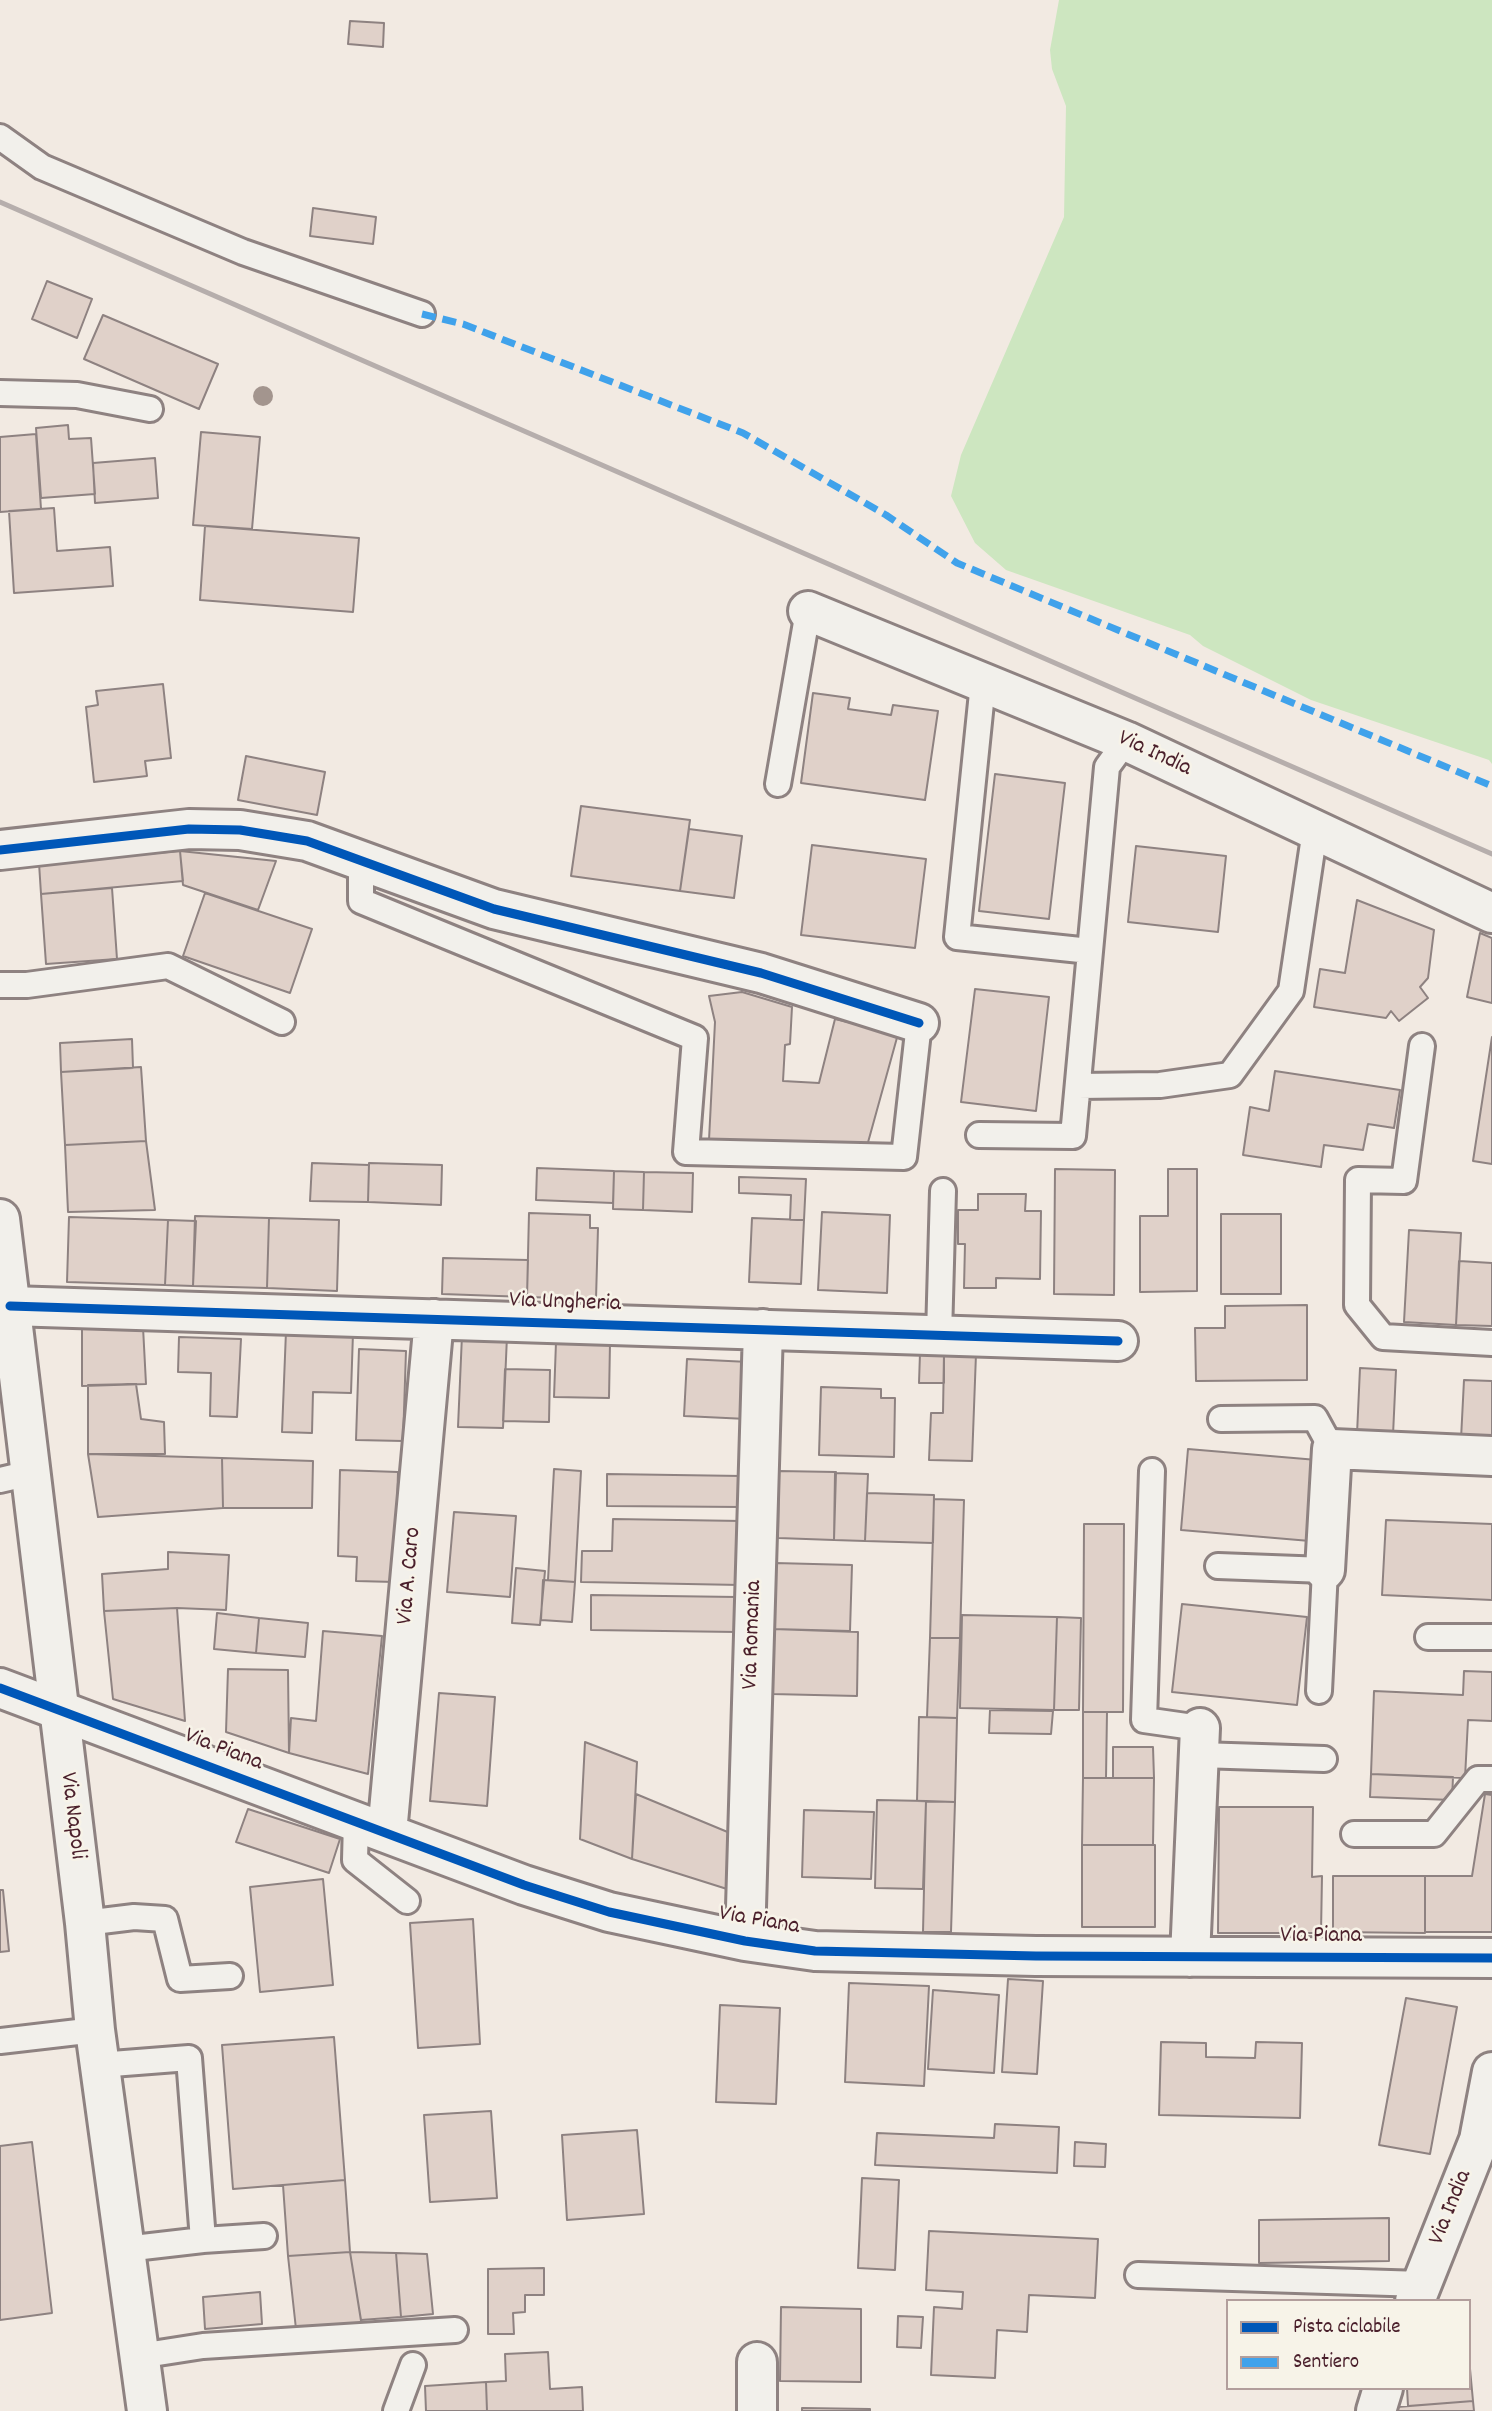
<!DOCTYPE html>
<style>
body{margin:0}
#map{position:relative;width:1492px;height:2411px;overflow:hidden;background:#f2eae2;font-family:Dekko,sans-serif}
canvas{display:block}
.legend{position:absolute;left:1226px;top:2299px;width:245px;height:91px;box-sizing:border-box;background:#f7f3e8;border:2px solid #b29e9c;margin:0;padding:9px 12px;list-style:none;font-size:21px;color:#4a1f2b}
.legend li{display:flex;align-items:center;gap:14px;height:35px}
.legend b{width:35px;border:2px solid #b29e9c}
</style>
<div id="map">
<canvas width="1492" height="2411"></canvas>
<ul class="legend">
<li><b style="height:9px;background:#0057b8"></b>Pista ciclabile</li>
<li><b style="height:9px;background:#40a2eb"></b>Sentiero</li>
</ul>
</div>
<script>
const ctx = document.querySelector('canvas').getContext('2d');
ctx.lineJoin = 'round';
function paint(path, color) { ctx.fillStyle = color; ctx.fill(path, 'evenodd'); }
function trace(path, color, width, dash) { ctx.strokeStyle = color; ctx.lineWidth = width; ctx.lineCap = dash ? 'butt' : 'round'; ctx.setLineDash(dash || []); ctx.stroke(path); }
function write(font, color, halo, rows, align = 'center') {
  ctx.font = font + ' Dekko,sans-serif'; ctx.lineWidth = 5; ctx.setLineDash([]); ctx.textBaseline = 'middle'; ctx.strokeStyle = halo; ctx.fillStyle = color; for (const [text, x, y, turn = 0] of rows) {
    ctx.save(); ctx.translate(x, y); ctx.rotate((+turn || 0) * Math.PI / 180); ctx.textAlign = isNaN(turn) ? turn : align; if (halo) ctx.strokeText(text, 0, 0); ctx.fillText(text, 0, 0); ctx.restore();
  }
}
const green = new Path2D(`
 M1059,0H1492V764L1489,760L1311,700L1203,646L1190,635L1006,570L975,543L951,496L961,455L1064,217L1066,106L1052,69L1050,50Z`);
const building = new Path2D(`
 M350,21L384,23L383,47L348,44Z
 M313,208L376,217L373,244L310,236Z
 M47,281L92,299L77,338L32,319Z
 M103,315L218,364L199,409L84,359Z
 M68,425L69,439L91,438L95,494L41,498L36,428Z
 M201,432L260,437L252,529L193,525Z
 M36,434L41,509L0,512V437Z
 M155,458L158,498L95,503L93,463Z
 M54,508L57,551L110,547L113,586L14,593L9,511Z
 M205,526L359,538L353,612L200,600Z
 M163,684L171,758L145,761L147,776L94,782L86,707L98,705L96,691Z
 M813,693L850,698L848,709L891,715L893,705L938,711L925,800L801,783Z
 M246,756L325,772L317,815L238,800Z
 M995,774L1065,783L1049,919L979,911Z
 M581,806L690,820L680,891L571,876Z
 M689,829L742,836L734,898L680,891Z
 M812,845L926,859L915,948L801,935Z
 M1136,846L1226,856L1218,932L1128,922Z
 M180,851L276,861L258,910L183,885Z
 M180,851L183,881L41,894L39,863Z
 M112,888L117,959L46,964L41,894Z
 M205,893L312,929L290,993L183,956Z
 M1357,900L1434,930L1428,978L1420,987L1428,998L1399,1021L1391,1011L1386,1018L1314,1007L1320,969L1345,973Z
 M1480,933L1492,938V1003L1467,997Z
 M975,989L1049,997L1036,1111L961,1102Z
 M742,992L792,1007L790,1044L785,1045L783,1081L819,1083L835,1019L898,1034L867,1146L709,1140L715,1022L709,996Z
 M1492,1037V1164L1473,1161Z
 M132,1039L133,1068L61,1072L60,1043Z
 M141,1067L146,1141L65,1145L61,1072Z
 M1275,1071L1400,1090L1394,1128L1368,1124L1363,1150L1324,1145L1321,1167L1243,1155L1250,1107L1269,1111Z
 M146,1141L155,1210L68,1212L65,1145Z
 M312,1163L369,1165L368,1202L310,1201Z
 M369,1163L442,1165L441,1205L368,1202Z
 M537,1168L614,1171L613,1203L536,1200Z
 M1055,1169L1115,1170L1114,1295L1054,1294Z
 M1168,1169H1197V1291L1140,1292V1216H1168Z
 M614,1171L644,1172L643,1210L613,1209Z
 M644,1172L693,1173L692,1212L643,1210Z
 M739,1177L806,1179L804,1220H790L791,1195L739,1193Z
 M978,1194H1026L1025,1211H1041L1040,1279L996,1278V1288H964L965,1244H958V1210H978Z
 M822,1212L890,1215L887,1293L818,1290Z
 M529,1213L590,1215V1228H598L596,1299L527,1297Z
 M1221,1214H1281V1294H1221Z
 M195,1216L269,1218L267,1288L193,1286Z
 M69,1217L168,1220L165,1285L67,1282Z
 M269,1218L339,1220L337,1291L267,1288Z
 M752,1218L804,1220L801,1284L749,1282Z
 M168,1220L196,1221L193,1286L165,1285Z
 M1409,1230L1461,1233L1456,1325L1404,1322Z
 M443,1258L528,1260L527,1297L442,1294Z
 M1459,1261L1492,1263V1326L1456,1325Z
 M1307,1305V1380L1196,1381L1195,1328H1225V1306Z
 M82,1327H143L146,1384L82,1386Z
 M286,1331L353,1333L351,1393L313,1392L312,1433L282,1432Z
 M462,1335L507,1336L503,1428L458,1427Z
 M179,1337L241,1339L237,1417L210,1416L211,1373L178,1372Z
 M556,1342L610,1343L609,1398L554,1397Z
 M359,1349L406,1351L403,1441L356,1440Z
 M920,1353H944V1383H919Z
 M944,1353L976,1354L972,1461L929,1460L931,1413H943Z
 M687,1359L749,1362L747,1419L684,1416Z
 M1360,1368L1396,1370L1393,1435L1357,1434Z
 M505,1369L550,1370L549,1422L503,1421Z
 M1464,1380L1492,1381V1441L1461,1439Z
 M136,1384L141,1419L164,1422L165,1454H88V1385Z
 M821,1387L881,1389V1398H895L894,1457L819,1455Z
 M1188,1449L1317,1460L1310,1541L1181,1530Z
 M88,1454L222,1458L223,1508L98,1517Z
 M222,1458L313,1461L312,1508H223Z
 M554,1469L581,1471L575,1582L548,1580Z
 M340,1470L398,1472L395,1582L356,1581L357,1557L338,1556Z
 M779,1471L836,1472L834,1540L778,1538Z
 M835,1473L868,1474L865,1541L834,1540Z
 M607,1474L742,1476V1507L607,1506Z
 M867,1493L934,1495L933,1543L865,1541Z
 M934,1499L964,1500L960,1638H930Z
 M454,1512L516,1516L510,1597L447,1592Z
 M613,1519L742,1521L741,1585L581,1582L582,1551H612Z
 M1386,1520L1492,1524V1600L1382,1595Z
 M1084,1524H1124L1123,1712H1083Z
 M168,1552L229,1555L226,1610L177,1608L104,1611L102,1574L168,1569Z
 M775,1563L852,1565L850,1631L773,1629Z
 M516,1568L545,1571L540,1625L512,1623Z
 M543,1580L575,1582L572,1622L541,1620Z
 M591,1595L737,1597V1632L591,1630Z
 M1182,1604L1307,1617L1297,1705L1172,1692Z
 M177,1608L185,1721L113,1699L104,1611Z
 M217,1613L259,1618L256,1653L214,1649Z
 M962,1615L1057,1617L1054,1710L960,1708Z
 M1057,1617L1081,1618L1079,1710H1054Z
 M259,1618L308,1623L305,1657L256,1653Z
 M773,1629L858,1632L857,1696L772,1694Z
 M323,1631L382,1636L368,1774L289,1753L291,1718L316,1721Z
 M930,1638H960L957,1718L927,1717Z
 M228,1669L288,1670L289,1753L226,1732Z
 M1464,1671L1492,1672V1721L1468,1720L1465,1778L1371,1774L1374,1691L1463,1695Z
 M439,1693L495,1697L487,1806L430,1801Z
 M990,1710L1053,1711L1051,1734L989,1733Z
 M1083,1712H1107L1106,1778H1083Z
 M919,1717L957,1718L955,1802L917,1801Z
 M585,1742L637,1762L632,1859L580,1839Z
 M1113,1747H1153L1154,1778H1113Z
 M1371,1774L1453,1777L1452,1800L1370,1797Z
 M1083,1778H1154L1153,1845H1082Z
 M636,1794L730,1833L727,1889L632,1859Z
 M1485,1794L1492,1795V1932H1425V1876H1472Z
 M877,1800L926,1801L923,1889L875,1888Z
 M926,1801L955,1802L951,1932H923Z
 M1219,1807H1313L1312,1877L1322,1876L1321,1933H1218Z
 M248,1809L340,1839L329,1873L236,1842Z
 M804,1810L874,1812L871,1879L802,1877Z
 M1082,1845H1155V1927H1082Z
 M1333,1876H1425V1933L1333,1932Z
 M323,1879L333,1985L260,1992L250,1887Z
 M0,1890H3L9,1951L0,1952Z
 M473,1919L480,2044L418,2048L410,1923Z
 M1008,1979L1043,1981L1037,2074L1002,2072Z
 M849,1983L929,1986L924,2086L845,2082Z
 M933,1990L999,1995L994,2073L928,2069Z
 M1406,1998L1457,2007L1430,2154L1379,2145Z
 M720,2005L780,2008L776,2104L716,2102Z
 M334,2037L345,2180L233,2189L222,2045Z
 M1161,2042L1206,2043V2057L1255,2058L1256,2042L1302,2043L1300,2118L1159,2115Z
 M491,2111L497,2198L430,2202L424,2115Z
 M995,2124L1059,2127L1057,2173L875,2165L877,2133L994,2138Z
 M637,2130L644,2214L567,2220L562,2135Z
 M32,2142L52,2313L0,2320V2146Z
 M1075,2142L1106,2144L1105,2167L1074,2166Z
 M862,2178L899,2180L895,2270L858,2268Z
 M345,2180L350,2252L288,2256L283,2185Z
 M1389,2218V2261L1259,2263V2220Z
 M929,2231L1098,2239L1095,2298L1029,2295L1027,2332L997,2330L995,2378L931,2375L934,2307L962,2309L963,2292L926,2290Z
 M350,2252L396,2253L401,2317L361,2320Z
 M350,2252L362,2327L296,2329L288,2256Z
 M396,2253L427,2254L433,2314L401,2317Z
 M544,2268V2295H525V2312L513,2313L514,2334H488V2269Z
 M260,2292L262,2324L205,2329L203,2297Z
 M781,2307L861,2309V2382L780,2381Z
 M898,2316L923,2317L921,2348L897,2347Z
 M548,2352L550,2389L582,2387L583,2411H487L486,2382L506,2381L505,2354Z
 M1469,2358L1473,2401L1408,2406L1407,2388H1469Z
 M486,2382L487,2411H426L425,2386Z
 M1473,2401L1474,2411H1397V2407Z
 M802,2408L870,2409V2411H802Z`);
const lane = new Path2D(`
 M0,137L42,167L243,252L422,314
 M0,393L77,395L150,409
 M983,683L957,937L1090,951
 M778,784L808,611
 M361,861V901L695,1038L686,1152L904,1157L919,1023
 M0,985H27L168,966L282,1022
 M1422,1046L1404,1181L1358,1180L1357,1305L1383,1337L1492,1343
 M1078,1086L1160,1085L1230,1075L1291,991L1315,830
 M979,1135L1073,1136L1107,767L1126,741
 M939,1335L943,1191
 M1221,1419L1315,1418L1332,1449
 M1152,1471L1144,1720L1200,1728
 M0,1480L30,1473
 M1218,1566L1325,1570L1319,1691
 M1428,1637H1492
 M1199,1755L1324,1759
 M356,1821L355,1860L407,1901
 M1354,1834H1434L1478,1779H1492
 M85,1923L134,1917L165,1919L180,1979L230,1976
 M0,2041L95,2030
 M99,2065L189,2058L203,2240L264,2236
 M125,2249L203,2240
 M1138,2275L1422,2284
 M139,2356L203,2346L455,2330
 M396,2411L413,2365`);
const street = new Path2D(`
 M808,611L1126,741L1492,913
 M0,850L189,829L240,830L307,841L494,909L761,973L919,1023
 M10,1306L1118,1341
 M1325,1570L1332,1449L1492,1456
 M0,1688L524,1885L609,1912L745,1941L815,1951L1036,1956L1492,1958
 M387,1833L434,1319
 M745,1941L763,1329
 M1190,1957L1200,1728
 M1415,2301L1479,2140L1492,2072
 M757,2411V2362
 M1376,2411L1383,2388`);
const secondary = new Path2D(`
 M0,1219L85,1923L95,2030L147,2411`);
const rail = new Path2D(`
 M0,202L1492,854`);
const quiet = new Path2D(`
 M422,314L463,324L743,433L886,515L957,563L1492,786`);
const cycleway = new Path2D(`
 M0,850L189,829L240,830L307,841L494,909L761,973L919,1023
 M10,1306L1118,1341
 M0,1688L524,1885L609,1912L745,1941L815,1951L1036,1956L1492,1958`);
const trees = [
 [263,396]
];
const streetNames = [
 ["Via India",1154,755,25],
 ["Via Ungheria",565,1304,2],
 ["Via A. Caro",411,1576,-85],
 ["Via Romania",754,1635,-88],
 ["Via Piana",223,1751,21],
 ["Via Napoli",71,1816,83],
 ["Via Piana",759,1922,10],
 ["Via Piana",1321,1938],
 ["Via India",1452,2208,-68]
];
paint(green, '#cde6c0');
paint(building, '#e0d1c9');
trace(building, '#8e8281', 2);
trace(lane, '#8e8281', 30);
trace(street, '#8e8281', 44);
trace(secondary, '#8e8281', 44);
trace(lane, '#f2f0eb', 24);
trace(street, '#f2f0eb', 38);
trace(secondary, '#f2f0eb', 38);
trace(rail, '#b6aeac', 5);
trace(quiet, '#40a2eb', 7, [14, 7]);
trace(cycleway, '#0057b8', 9);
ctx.fillStyle = '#a3958e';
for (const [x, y] of trees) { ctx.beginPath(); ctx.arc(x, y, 10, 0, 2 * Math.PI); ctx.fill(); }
write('24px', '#4a1f2b', '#f7f3e8', streetNames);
</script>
